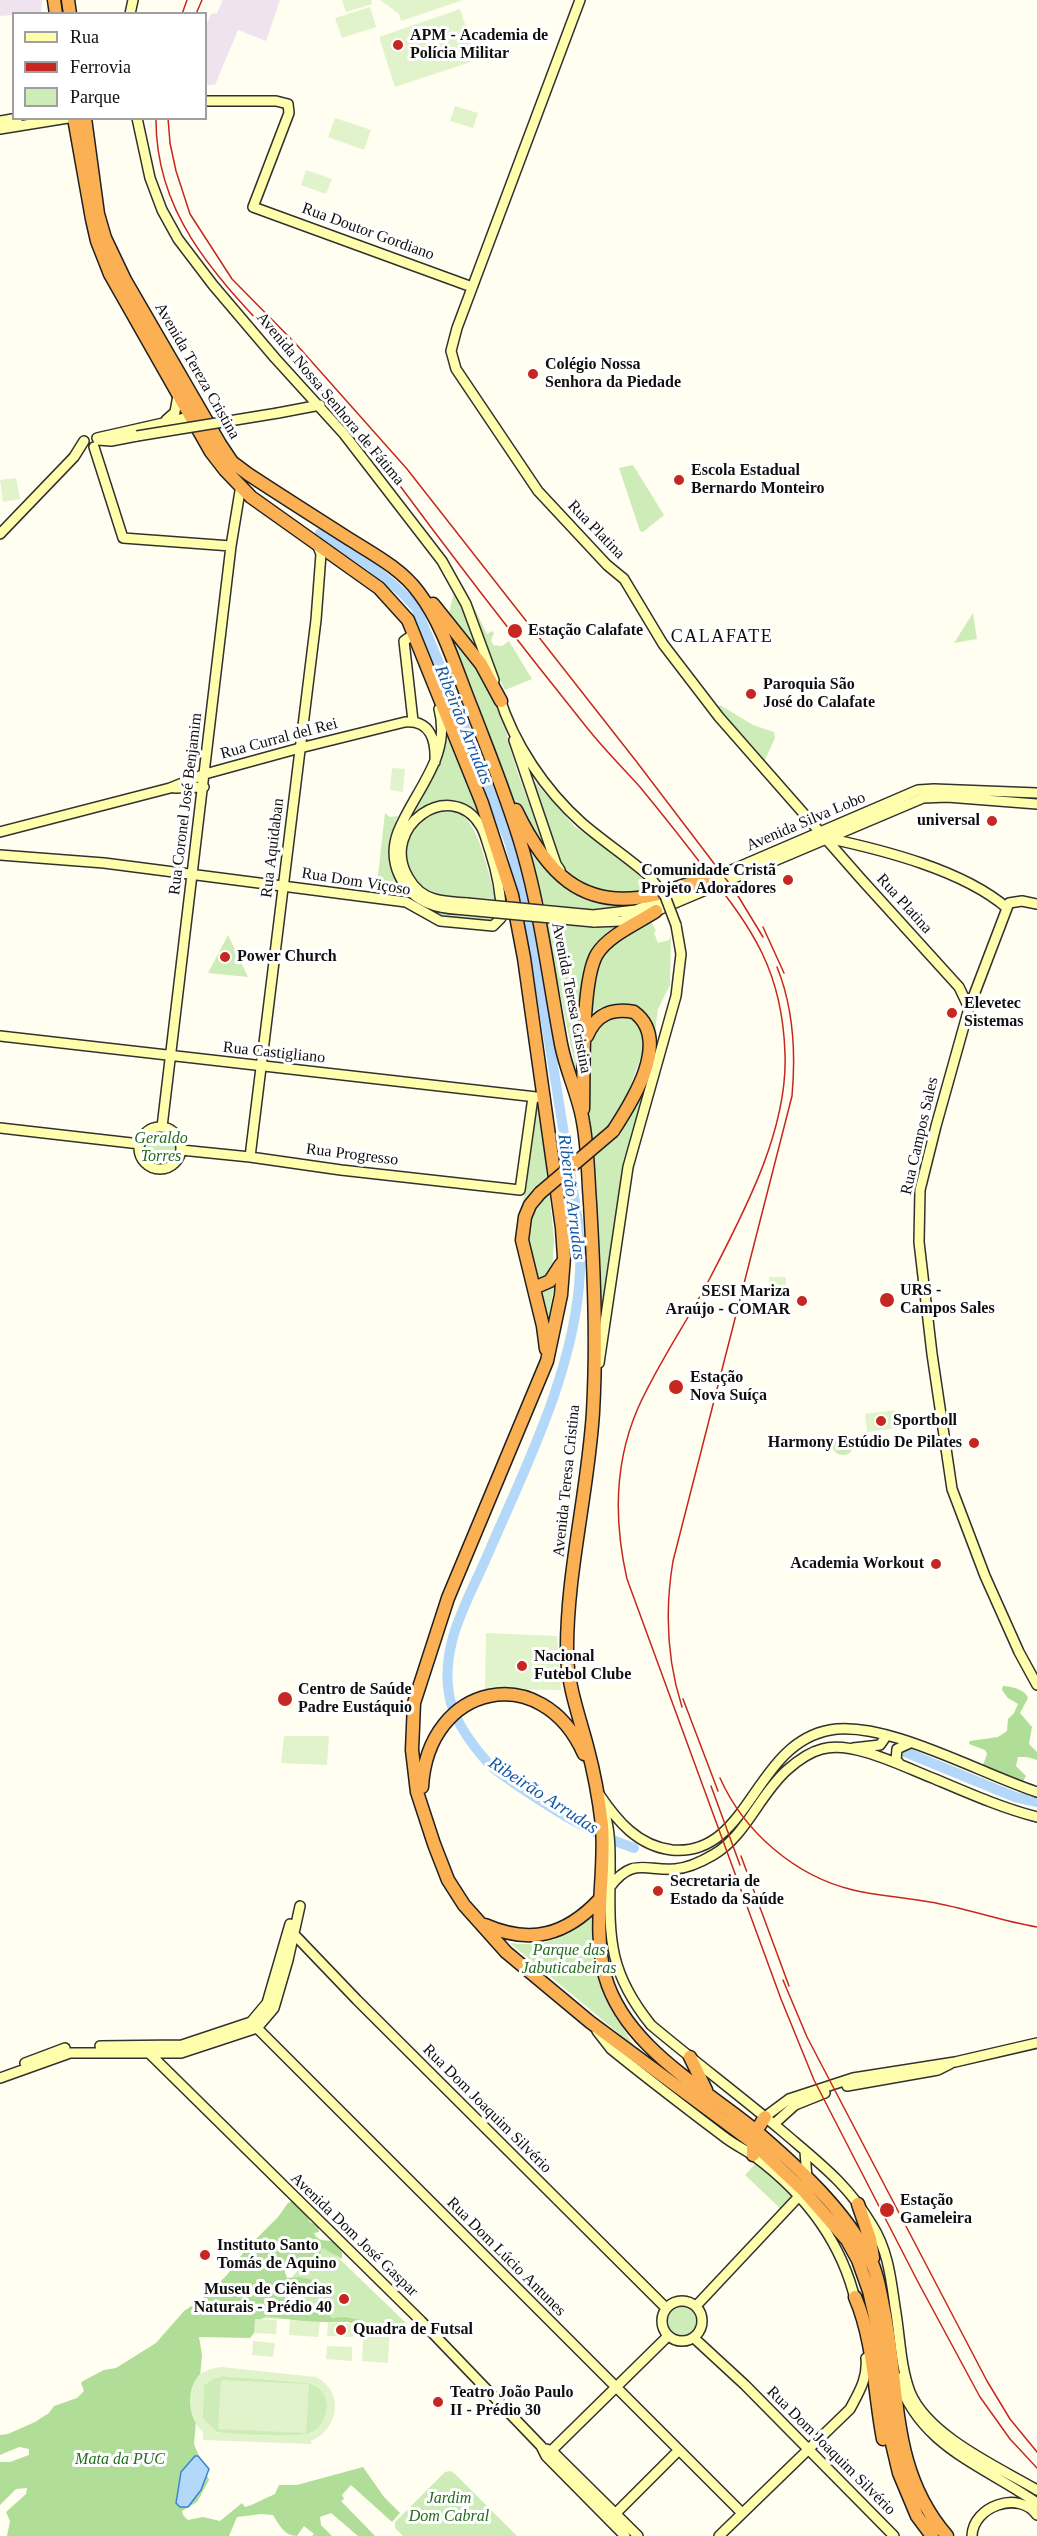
<!DOCTYPE html>
<meta charset="utf-8">
<style>
body{margin:0}
#map{position:relative;width:1037px;height:2536px;overflow:hidden;background:#fffef1;font-family:"Times New Roman",serif}
canvas{display:block}
.legend{position:absolute;left:12px;top:12px;width:195px;height:108px;box-sizing:border-box;background:#fff;border:2px solid #9f9f9f;margin:0;padding:8px 10px;list-style:none;font-size:18px;color:#0f0f0f}
.legend li{display:flex;align-items:center;gap:12px;height:30px}
.legend b{width:30px;border:2px solid #9f9f9f}
</style>
<div id="map">
<canvas width="1037" height="2536"></canvas>
<ul class="legend">
<li><b style="height:8px;background:#fffeac"></b>Rua</li>
<li><b style="height:8px;background:#c72720"></b>Ferrovia</li>
<li><b style="height:16px;background:#ceecb8"></b>Parque</li>
</ul>
</div>
<script>
const ctx = document.querySelector('canvas').getContext('2d');
ctx.lineJoin = 'round';
function paint(path, color) { ctx.fillStyle = color; ctx.fill(path, 'evenodd'); }
function trace(path, color, width, dash) { ctx.strokeStyle = color; ctx.lineWidth = width; ctx.lineCap = dash ? 'butt' : 'round'; ctx.setLineDash(dash || []); ctx.stroke(path); }
function write(font, color, halo, rows, align = 'center') {
  ctx.font = font + ' "Times New Roman",serif'; ctx.lineWidth = 6; ctx.setLineDash([]); ctx.textBaseline = 'middle'; ctx.strokeStyle = halo; ctx.fillStyle = color; for (const [text, x, y, turn = 0] of rows) {
    ctx.save(); ctx.translate(x, y); ctx.rotate((+turn || 0) * Math.PI / 180); ctx.textAlign = isNaN(turn) ? turn : align; if (halo) ctx.strokeText(text, 0, 0); ctx.fillText(text, 0, 0); ctx.restore();
  }
}
const industrial = new Path2D(`
 M0,0H42L41,13L0,16Z
 M223,0H280L266,41L238,30L215,85H206V26L211,14L217,13Z`);
const green = new Path2D(`
 M314,396L359,445L435,546L464,587L487,634L492,631L494,633L491,640L493,645L502,646L509,641L532,679L505,690L490,661L462,588L397,499Z
 M633,465L664,515L643,532L640,531L619,468Z
 M454,592L461,602L482,657L449,613Z
 M973,613L977,639L954,643Z
 M447,627L454,633L498,702L516,768L550,862C518,820 501,766 480,717C467,685 453,662 447,627Z
 M720,705L753,725L774,732L775,738L764,762L716,709Z
 M448,730L484,819C455,796 437,792 410,821L439,761Z
 M528,774L575,827L633,867L652,891C551,901 555,852 528,774Z
 M439,811C447,811 455,811 462,815C480,827 489,878 496,899C474,898 445,901 426,889C403,875 399,836 422,820C427,816 434,814 439,811Z
 M385,813L390,817L398,816C387,840 386,871 408,890C414,896 485,911 499,914L486,924L457,921L434,914L406,896L376,893Z
 M528,843L542,864L568,885L643,901C609,915 579,909 544,904L528,853Z
 M545,921L593,927L632,923L594,953L579,1085Z
 M651,921L656,931L654,933L658,943L669,940L671,936L670,985L658,1009L654,1039C648,1002 618,993 589,1015C592,952 596,949 651,921Z
 M228,935L248,977L208,973Z
 M618,1012L641,1019L646,1043L622,1109L609,1128L591,1143C586,1103 587,1064 593,1025Z
 M642,1092L643,1097L623,1169L601,1313L593,1155Z
 M537,1103L541,1105L547,1180L521,1221L534,1106Z
 M141 1148a20 20 0 1 1 40 0a20 20 0 1 1-40 0Z
 M549,1190L554,1239L552,1272L544,1279L535,1281L524,1243L531,1213Z
 M555,1280L547,1326L537,1289Z
 M832 1444a11 11 0 1 1 22 0a11 11 0 1 1-22 0Z
 M593,1911C589,1968 605,1998 634,2046L510,1943C543,1947 573,1939 593,1911Z
 M755,2164L797,2196L782,2210L745,2175Z
 M323,2243L407,2324L259,2318C281,2293 299,2266 323,2243Z
 M668 2321a14 14 0 1 1 28 0a14 14 0 1 1-28 0Z
 M223,2376L310,2383C320,2387 328,2395 327,2407C326,2419 321,2429 310,2433C297,2438 231,2435 216,2432L202,2418L204,2385L213,2379Z
 M450,2471L454,2473L517,2536H403L395,2528V2522L445,2472Z`);
const forest = new Path2D(`
 M1003,1686C1011,1686 1026,1690 1028,1698L1020,1713L1032,1727L1029,1744L1037,1752V1760L1027,1757H1018L1016,1766L1026,1776L1023,1781L983,1765L987,1754L985,1750L969,1744L970,1741L998,1737L1007,1731L1008,1719L1014,1713L1018,1704L1008,1698L1002,1690Z
 M294,2200L303,2208L310,2222L318,2226L319,2232L314,2233C319,2243 326,2239 334,2242L342,2252V2259L323,2248L321,2249L319,2261L315,2266L298,2264L287,2267L285,2272L287,2278L299,2277L313,2280L309,2289H288L285,2290L283,2296C300,2310 317,2298 332,2318L345,2317L360,2320L361,2326L348,2322H307L266,2316L260,2320L258,2328L250,2338L199,2337L202,2355L194,2444L209,2480L197,2502L182,2511L183,2515L188,2520L203,2517L220,2521L242,2503L245,2507C254,2505 265,2498 275,2494L279,2485H297L363,2467L384,2497L400,2513L392,2522L351,2485L342,2495L344,2499L341,2501L375,2536H358L331,2513L320,2517L321,2525L332,2536H312L314,2534L304,2526L297,2536C285,2536 279,2525 273,2515L261,2514L237,2517L229,2536H7L10,2521L6,2512L26,2494L27,2488L16,2489L0,2505V2462H10L29,2455V2449L19,2447L0,2455V2435L8,2434L35,2422L49,2413L54,2406L77,2398L84,2391L81,2383L83,2381L104,2370L116,2368L156,2343L184,2311L201,2300L227,2275L245,2250L278,2217L288,2203Z`);
const pitch = new Path2D(`
 M342,0H371L372,4L346,12Z
 M380,0H463L401,21L399,14Z
 M370,7L376,27L342,38L335,18Z
 M460,9L477,60L395,87L379,37Z
 M455,106L478,113L473,128L450,121Z
 M335,118L371,130L364,150L328,137Z
 M306,170L332,179L326,194L301,185Z
 M16,478L20,499L3,502L0,480Z
 M392,768L405,769L403,792L390,790Z
 M769,1277H786V1291L770,1292Z
 M895,1410L897,1428L867,1432L865,1414Z
 M486,1633L557,1636L561,1690L485,1689Z
 M284,1736H329L327,1765L281,1763Z
 M255,2319L277,2320L276,2334L254,2333Z
 M290,2320L320,2322L318,2337L289,2335Z
 M328,2322L354,2324L353,2337L327,2336Z
 M364,2323L390,2324L388,2363L362,2361Z
 M253,2341L275,2343L273,2357L252,2355Z
 M327,2346L352,2347V2361L326,2359Z
 M221,2367L316,2377C345,2392 339,2429 311,2441V2444L203,2440V2432C188,2419 185,2391 199,2375C205,2370 214,2368 221,2367ZM223,2376L310,2383C320,2387 328,2395 327,2408C326,2419 321,2429 310,2433C297,2438 231,2435 216,2432L203,2418L204,2385L213,2379Z
 M221,2380L309,2384L306,2433L218,2429Z`);
const water = new Path2D(`
 M195,2456H198L209,2469L201,2490L188,2507H180L176,2503L181,2472Z`);
const river = new Path2D(`
 M320,533C355,555 389,576 416,608L454,699L510,844L525,904L536,960L578,1221C579,1238 581,1255 580,1271C576,1366 528,1462 491,1547C472,1594 440,1640 449,1694C453,1720 471,1744 489,1764C496,1771 506,1777 514,1783C551,1808 591,1834 634,1848
 M905,1752L1015,1797L1037,1802`);
const secondary = new Path2D(`
 M580,0L457,328L451,351L456,369L538,491L607,565L624,579L663,644L719,717L862,880L959,987L969,1008
 M130,14L133,0
 M206,101H276L288,104L289,113L253,207L472,287
 M137,118L150,178L162,210L178,239L213,285L275,358L344,434L442,561L466,604L494,680
 M0,121L18,118
 M0,129L68,118
 M278,413L320,405
 M166,420L175,412L178,395
 M97,438L194,416
 M98,440L111,441L137,436
 M94,447L123,538L231,546
 M0,534L74,457L84,441
 M499,696C514,744 545,790 582,823C603,841 627,857 648,875
 M439,709C452,757 414,791 398,832C387,861 401,893 430,904C441,909 454,909 466,910
 M413,721L404,641L414,634
 M514,740L556,864L560,870
 M175,788L204,787
 M0,832L170,788L205,774L300,748L405,722C431,720 436,741 435,762
 M827,838C883,850 963,870 1007,908
 M0,855L104,863L406,902L440,921L493,926L501,918C502,894 497,873 490,851C487,843 485,832 480,825C450,777 379,827 408,877C414,888 423,896 435,899C445,902 456,902 467,903
 M706,881L918,790L934,789L1037,793
 M1037,904L1022,901L1009,903L969,1008L936,1126L920,1190L919,1242L932,1354L952,1489L985,1576L1019,1652L1037,1685
 M593,915L636,910L683,891
 M594,922L622,921L656,911L923,798L947,797L1037,804
 M0,1036L545,1098
 M162,1127L231,546L241,485
 M139 1148a21 21 0 1 1 42 0a21 21 0 1 1-42 0Z
 M0,1128L140,1144
 M181,1150L250,1157L341,1170L520,1190L533,1097
 M250,1157L316,620L321,554L317,544
 M599,1363L628,1167L676,996L681,954L676,925
 M853,1748L880,1745L887,1735
 M899,1763L896,1760L897,1749L910,1743
 M599,1794C617,1821 638,1846 672,1850C750,1857 753,1744 830,1730C886,1720 981,1774 1037,1792
 M605,1814C611,1834 610,1856 610,1878C609,1942 610,1974 651,2025C694,2061 739,2095 782,2131C818,2162 847,2183 872,2225C888,2250 891,2279 895,2307C900,2335 900,2365 910,2392C928,2436 998,2467 1037,2490
 M610,1887C632,1857 645,1871 675,1869C689,1868 701,1862 713,1855C746,1836 759,1795 787,1770C796,1762 810,1752 822,1749C853,1740 906,1768 935,1779C968,1793 1002,1808 1037,1817
 M289,1929L357,2000L666,2308
 M251,2022L742,2513
 M597,2031L611,2049C648,2079 686,2108 723,2136C733,2144 744,2149 754,2156C804,2193 842,2242 856,2303
 M100,2046L182,2045L251,2022L267,2003L290,1924
 M148,2046L149,2053L421,2321L541,2446L546,2456L625,2536
 M25,2063L65,2048
 M0,2078L70,2053H181L257,2028L274,2008L288,1960L300,1906
 M847,2086L938,2070L950,2064
 M762,2119L789,2099L853,2078L955,2062L1037,2043
 M774,2124L795,2105L825,2093
 M805,2151L807,2179
 M662 2321a20 20 0 1 1 40 0a20 20 0 1 1-40 0Z
 M696,2306L803,2192
 M694,2338L745,2385L894,2536
 M897,2377C920,2447 981,2464 1037,2503
 M546,2449L552,2451L638,2536
 M546,2456L668,2336
 M615,2514L679,2450
 M719,2536L850,2409C859,2392 868,2378 866,2358
 M972,2536C973,2506 1019,2490 1037,2515`);
const highway = new Path2D(`
 M54,0L56,14
 M68,0L70,14
 M74,118L92,219L97,241L110,274L211,452L225,470L251,497L379,588L408,620L482,803L512,895L524,958L562,1228L564,1257L561,1295L547,1361L448,1598L414,1703L412,1750L417,1792L434,1844L448,1880L464,1905L506,1952L590,2022L752,2142L804,2191L847,2240L858,2260L869,2291L878,2330L890,2435L899,2473L917,2516L932,2536
 M85,118L98,214L105,238L125,280L220,444L232,462L248,474C280,495 313,516 346,537C371,553 401,568 419,593C444,626 456,670 472,709C490,756 509,802 523,851C541,914 549,980 561,1044C566,1071 579,1096 583,1122C588,1149 588,1177 590,1203C594,1273 597,1343 593,1412C588,1493 566,1574 567,1655C568,1686 579,1716 587,1746C594,1772 599,1799 602,1825C606,1876 592,1926 605,1976C625,2047 703,2087 756,2131C799,2168 845,2210 871,2261C878,2275 880,2291 883,2306C901,2388 888,2468 947,2536
 M433,604L481,664L501,701
 M516,810C545,870 580,912 654,895C674,890 691,881 711,879
 M587,1036C596,1014 612,1008 634,1012C672,1040 632,1102 613,1131
 M583,1109C584,1074 581,981 597,954C609,935 638,923 656,911
 M540,1193L530,1205L525,1217L522,1240L543,1326L546,1349
 M534,1288L550,1281L561,1264
 M422,1787C428,1683 542,1659 584,1754
 M485,1925C531,1945 566,1935 599,1900
 M690,2057L706,2090
 M753,2155V2136L765,2117
 M858,2204L870,2239L873,2258
 M855,2297C874,2341 874,2392 883,2439`);
const rail = new Path2D(`
 M182,14L187,0
 M196,14L202,0
 M156,118C155,220 223,283 287,352C320,388 352,425 383,463C448,551 515,638 584,724C601,746 621,766 640,787C663,815 686,844 708,873C728,898 748,924 762,953C777,984 784,1020 785,1054C788,1130 744,1212 710,1278C687,1322 658,1363 638,1408C614,1463 614,1522 627,1579L781,1999L814,2080L918,2282L980,2397L1010,2439L1037,2468
 M168,118L170,143L176,171L190,214L232,279L296,344L407,469L636,761L735,891L763,937
 M763,927L784,973
 M683,1699L718,1791
 M682,1707C667,1660 665,1609 673,1561L792,1096C796,1052 794,1009 777,967
 M720,1778C744,1832 795,1876 853,1890C878,1896 904,1897 930,1902C966,1908 1001,1921 1037,1927
 M711,1786L740,1865
 M741,1856L789,1986
 M783,1980L807,2037L987,2381L1010,2419L1037,2452`);
const secondaryBridge = new Path2D(`
 M137,436L278,413
 M648,875L665,896L676,925
 M467,903L593,915
 M466,910L594,922`);
const highwayBridge = new Path2D(`
 M540,1193L613,1131`);
const markers = [
 [398,45,6,"#c72720"],
 [533,374,6,"#c72720"],
 [679,480,6,"#c72720"],
 [515,631,8,"#c72720"],
 [751,694,6,"#c72720"],
 [992,821,6,"#c72720"],
 [788,880,6,"#c72720"],
 [225,957,6,"#c72720"],
 [952,1013,6,"#c72720"],
 [887,1300,8,"#c72720"],
 [802,1301,6,"#c72720"],
 [676,1387,8,"#c72720"],
 [881,1421,6,"#c72720"],
 [974,1443,6,"#c72720"],
 [936,1564,6,"#c72720"],
 [522,1666,6,"#c72720"],
 [285,1699,8,"#c72720"],
 [658,1891,6,"#c72720"],
 [887,2210,8,"#c72720"],
 [205,2255,6,"#c72720"],
 [344,2299,6,"#c72720"],
 [341,2330,6,"#c72720"],
 [438,2402,6,"#c72720"]
];
const poiNames = [
 ["APM - Academia de",410,36],
 ["Polícia Militar",410,54],
 ["Colégio Nossa",545,365],
 ["Senhora da Piedade",545,383],
 ["Escola Estadual",691,471],
 ["Bernardo Monteiro",691,489],
 ["Estação Calafate",528,631],
 ["Paroquia São",763,685],
 ["José do Calafate",763,703],
 ["universal",980,821,"right"],
 ["Comunidade Cristã",776,871,"right"],
 ["Projeto Adoradores",776,889,"right"],
 ["Power Church",237,957],
 ["Elevetec",964,1004],
 ["Sistemas",964,1022],
 ["URS -",900,1291],
 ["Campos Sales",900,1309],
 ["SESI Mariza",790,1292,"right"],
 ["Araújo - COMAR",790,1310,"right"],
 ["Estação",690,1378],
 ["Nova Suíça",690,1396],
 ["Sportboll",893,1421],
 ["Harmony Estúdio De Pilates",962,1443,"right"],
 ["Academia Workout",924,1564,"right"],
 ["Nacional",534,1657],
 ["Futebol Clube",534,1675],
 ["Centro de Saúde",298,1690],
 ["Padre Eustáquio",298,1708],
 ["Secretaria de",670,1882],
 ["Estado da Saúde",670,1900],
 ["Estação",900,2201],
 ["Gameleira",900,2219],
 ["Instituto Santo",217,2246],
 ["Tomás de Aquino",217,2264],
 ["Museu de Ciências",332,2290,"right"],
 ["Naturais - Prédio 40",332,2308,"right"],
 ["Quadra de Futsal",353,2330],
 ["Teatro João Paulo",450,2393],
 ["II - Prédio 30",450,2411]
];
const streetNames = [
 ["Rua Doutor Gordiano",368,232,20],
 ["Avenida Tereza Cristina",197,371,60],
 ["Avenida Nossa Senhora de Fátima",330,399,50],
 ["Rua Platina",596,530,46],
 ["Rua Curral del Rei",279,739,-15],
 ["Rua Coronel José Benjamim",186,804,-83],
 ["Avenida Silva Lobo",806,822,-23],
 ["Rua Aquidaban",273,848,-83],
 ["Rua Dom Viçoso",356,882,9],
 ["Rua Platina",904,904,48],
 ["Avenida Teresa Cristina",571,998,79],
 ["Rua Castigliano",274,1053,6],
 ["Rua Campos Sales",920,1136,-77],
 ["Rua Progresso",352,1155,7],
 ["Avenida Teresa Cristina",567,1481,-84],
 ["Rua Dom Joaquim Silvério",487,2109,45],
 ["Avenida Dom José Gaspar",354,2235,44],
 ["Rua Dom Lúcio Antunes",506,2257,45],
 ["Rua Dom Joaquim Silvério",831,2451,45]
];
const parkNames = [
 ["Geraldo",161,1139],
 ["Torres",161,1157],
 ["Parque das",569,1951],
 ["Jabuticabeiras",569,1969],
 ["Mata da PUC",120,2460],
 ["Jardim",449,2499],
 ["Dom Cabral",449,2517]
];
const neighbourhoodNames = [
 ["CALAFATE",722,637]
];
const waterNames = [
 ["Ribeirão Arrudas",463,725,68],
 ["Ribeirão Arrudas",571,1197,83],
 ["Ribeirão Arrudas",543,1796,33]
];
paint(industrial, '#eee3ee');
paint(green, '#ceecb8');
paint(forest, '#b0dd97');
paint(pitch, '#e1f3cb');
paint(water, '#b3d8f9');
trace(water, '#3786d4', 1.5);
trace(river, '#b3d8f9', 10);
trace(secondary, '#313131', 12);
trace(highway, '#202020', 15);
trace(secondary, '#fffeac', 9);
trace(highway, '#fbb054', 12);
trace(rail, '#c72720', 1.5);
trace(secondaryBridge, '#313131', 12, []);
trace(highwayBridge, '#202020', 15, []);
trace(secondaryBridge, '#fffeac', 9);
trace(highwayBridge, '#fbb054', 12);
for (const [x, y, r, color] of markers) { const dot = new Path2D(); dot.arc(x, y, r, 0, 2 * Math.PI); ctx.fillStyle = color; ctx.fill(dot); trace(dot, '#fff', 2); }
write('bold 16px', '#0f0f0f', '#fff', poiNames, 'left');
write('16px', '#0f0f0f', '#fff', streetNames);
write('italic 16px', '#246b1b', '#fff', parkNames);
ctx.letterSpacing = '1.5px';
write('18px', '#0f0f0f', '#fff', neighbourhoodNames);
ctx.letterSpacing = '0px';
write('italic 18px', '#1158a8', '#fff', waterNames);
</script>
